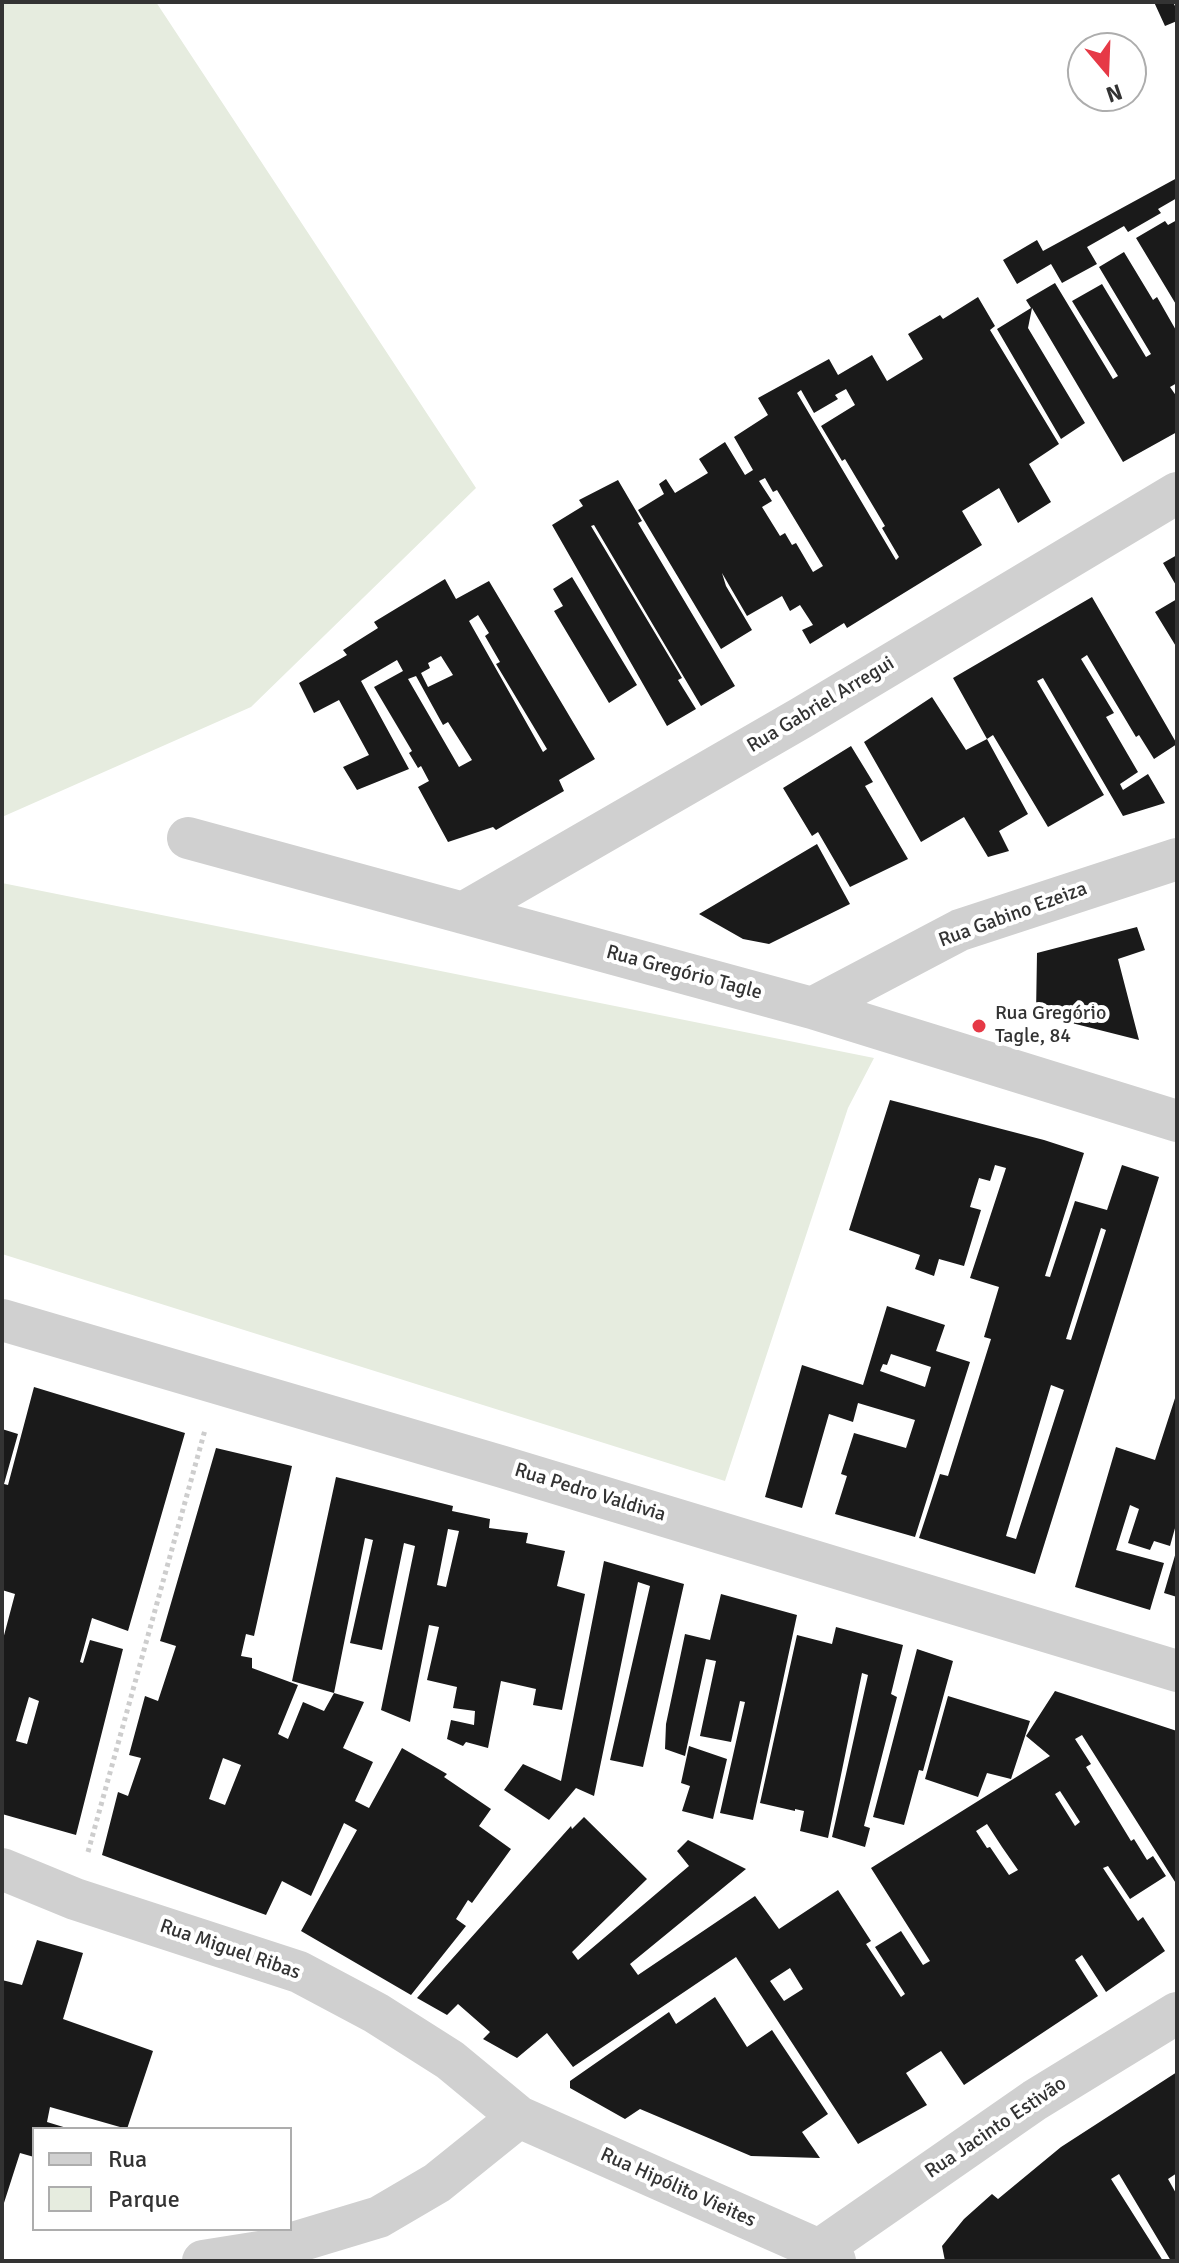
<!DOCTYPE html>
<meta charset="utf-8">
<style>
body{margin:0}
#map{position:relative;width:1179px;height:2263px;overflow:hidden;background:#fff;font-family:Signika,sans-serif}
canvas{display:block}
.frame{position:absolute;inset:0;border:4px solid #333;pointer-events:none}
.legend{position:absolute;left:32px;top:2127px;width:260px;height:104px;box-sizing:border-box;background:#fff;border:2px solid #adadad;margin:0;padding:10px 14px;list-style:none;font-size:24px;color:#333}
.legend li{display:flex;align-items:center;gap:16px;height:40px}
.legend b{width:40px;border:2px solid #adadad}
.north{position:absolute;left:1067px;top:32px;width:80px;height:80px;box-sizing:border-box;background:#fff;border:2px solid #adadad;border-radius:50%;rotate:161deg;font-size:22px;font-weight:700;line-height:32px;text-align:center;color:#333}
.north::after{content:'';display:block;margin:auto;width:28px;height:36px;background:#e63946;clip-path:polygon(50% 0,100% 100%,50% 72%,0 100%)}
</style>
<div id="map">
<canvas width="1179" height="2263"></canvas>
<div class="frame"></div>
<ul class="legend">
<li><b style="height:10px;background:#d0d0d0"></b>Rua</li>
<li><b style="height:22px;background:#e6ecdf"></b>Parque</li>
</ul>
<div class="north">N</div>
</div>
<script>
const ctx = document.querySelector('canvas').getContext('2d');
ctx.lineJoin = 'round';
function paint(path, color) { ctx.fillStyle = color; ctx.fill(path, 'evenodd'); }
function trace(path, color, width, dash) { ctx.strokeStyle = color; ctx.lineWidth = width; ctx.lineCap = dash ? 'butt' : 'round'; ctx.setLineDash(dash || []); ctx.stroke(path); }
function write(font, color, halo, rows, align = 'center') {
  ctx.font = font + ' Signika,sans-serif'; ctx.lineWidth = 8; ctx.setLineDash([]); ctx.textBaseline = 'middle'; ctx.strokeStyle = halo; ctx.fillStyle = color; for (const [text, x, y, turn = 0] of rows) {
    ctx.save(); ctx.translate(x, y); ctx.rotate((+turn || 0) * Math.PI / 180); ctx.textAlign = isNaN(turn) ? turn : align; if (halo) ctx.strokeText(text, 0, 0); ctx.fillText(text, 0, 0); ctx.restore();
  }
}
const green = new Path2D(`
 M2,2H156L476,488L251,707L2,817Z
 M2,883L874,1058L848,1108L725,1481L2,1254Z`);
const building = new Path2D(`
 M1154,2H1173L1177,10V21L1165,26Z
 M1177,178V198L1158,209L1161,213L1128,232L1124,226L1087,247L1097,264L1062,283L1051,264L1017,284L1003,260L1037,240L1043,251Z
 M1177,220V306L1136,238L1165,221L1168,225Z
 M1124,252L1153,300L1157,297L1177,332V383L1170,387L1177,397V432L1123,462L1032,308L1028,328L1085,423L1061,439L997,329L1031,308L1026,300L1055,283L1113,379L1118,376L1072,301L1102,284L1146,357L1151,354L1099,267Z
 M978,297L995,326L990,330L1059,444L1029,464L1051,502L1018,523L999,488L962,511L982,545L847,628L844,623L810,644L802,630L813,625L800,605L790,611L782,596L747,616L722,573L726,586L752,630L721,649L638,510L664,494L659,484L666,479L675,493L708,473L699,459L725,442L745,475L753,470L734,437L768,415L758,398L829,359L838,375L872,355L887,381L923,359L908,334L940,315L943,319ZM846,389L855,405L821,426L842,461L845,459L885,526L882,528L899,557L896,560L797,393L801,390L814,413L838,399L835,395ZM765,478L773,492L777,490L823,566L813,572L796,543L792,545L785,533L780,536L762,507L772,501L759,481Z
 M618,480L642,521L638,523L735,686L701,706L594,525L591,526L682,678L678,680L696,709L667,726L552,525L583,506L579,500Z
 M1177,555V587L1163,563Z
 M572,577L637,685L609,703L554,611L563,606L553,589Z
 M445,579L456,599L489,581L595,759L559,780L564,791L496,830L493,827L448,842L418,787L429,781L421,766L418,768L409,753L412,751L374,687L403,671L397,660L361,681L409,769L357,790L343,767L369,755L339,700L314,713L299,683L347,655L343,650L378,628L374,622ZM478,615L489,633L485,636L500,662L496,664L547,749L543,752L469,621ZM441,656L453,675L428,687L421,673L430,668L428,663ZM416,676L443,725L448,722L472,760L459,767L408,679Z
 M1092,597L1177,744L1154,759L1139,735L1136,737L1087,655L1081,659L1114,713L1106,717L1138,772L1120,784L1123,790L1148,774L1165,803L1123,816L1043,678L1037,681L1104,795L1048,827L993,735L987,739L1028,814L999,831L1009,851L988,857L964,817L921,842L864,742L932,697L966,750L987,739L953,678Z
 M1177,599V648L1155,612Z
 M851,746L873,782L865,786L908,859L850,887L818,832L812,836L783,788Z
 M817,844L850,904L769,944L743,939L699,914Z
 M1137,927L1145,950L1118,959L1139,1040L1036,1014L1037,953Z
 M890,1100L1044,1140L1084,1153L1045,1276L1050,1277L1075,1201L1107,1210L1122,1165L1159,1177L1035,1574L919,1538L940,1474L948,1476L991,1339L984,1337L999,1287L970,1278L1006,1168L995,1165L990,1181L979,1178L970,1207L981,1210L964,1266L939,1259L934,1276L915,1269L920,1255L849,1230ZM1101,1228L1106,1230L1071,1340L1066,1339ZM1051,1385L1064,1390L1016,1539L1006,1536Z
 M887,1306L945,1325L936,1351L970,1362L915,1537L835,1514L847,1476L841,1474L854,1433L906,1448L915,1420L858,1403L853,1422L829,1414L802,1508L765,1497L802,1365L863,1385ZM891,1354L931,1367L925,1387L880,1371L883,1364L887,1365Z
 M34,1387L185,1433L128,1631L92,1618L80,1662L83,1663L90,1640L123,1649L76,1835L2,1814V1643L15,1594L2,1590V1429L18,1434L4,1484L8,1485ZM29,1697L39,1701L27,1744L16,1741Z
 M1177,1392V1521L1170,1546L1154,1541L1150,1550L1128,1543L1139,1509L1130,1505L1116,1550L1164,1563L1150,1610L1075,1587L1116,1447L1155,1460Z
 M216,1448L292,1466L254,1636L246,1634L241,1656L252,1658V1668L298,1685L278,1734L288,1739L303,1702L324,1711L334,1693L364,1702L343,1748L373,1762L355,1801L369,1808L402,1748L447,1774L444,1777L491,1809L479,1826L511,1849L472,1903L468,1900L456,1919L466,1926L411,1995L301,1931L357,1830L344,1823L311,1896L282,1881L266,1915L102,1855L118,1792L128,1796L141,1758L129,1755L145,1696L158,1701L176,1646L160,1641ZM223,1758L241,1765L225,1805L209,1799Z
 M336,1477L453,1506L452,1511L490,1519L489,1528L528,1533L526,1543L565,1551L557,1586L585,1594L562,1710L533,1705L536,1689L501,1681L488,1748L466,1742L463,1746L447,1739L451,1720L474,1725L475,1711L453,1708L457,1687L427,1680L439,1627L429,1625L410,1722L381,1710L415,1546L404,1543L382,1650L350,1643L373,1540L365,1538L334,1693L292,1681ZM448,1529L459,1531L446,1587L437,1585Z
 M1176,1552H1177V1597L1164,1593Z
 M604,1561L684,1584L643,1767L610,1760L650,1586L638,1582L594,1796L576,1788L549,1820L504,1790L523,1764L561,1781Z
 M721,1594L797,1615L753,1820L720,1813L745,1702L740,1701L731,1742L700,1736L716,1661L706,1659L685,1756L665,1749L666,1724L685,1634L710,1640Z
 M836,1627L903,1645L891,1694L897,1697L864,1826L870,1828L865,1847L832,1837L868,1675L862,1673L828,1838L800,1831L804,1811L795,1809V1811L760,1803L797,1635L832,1644Z
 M917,1649L953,1661L923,1771L919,1770L904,1825L873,1817Z
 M1055,1691L1177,1731V1885L1082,1735L1075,1739L1091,1764L1086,1767L1131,1841L1134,1839L1147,1860L1153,1856L1166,1876L1130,1899L1108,1866L1103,1868L1138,1921L1143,1917L1165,1951L1106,1992L1082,1955L1075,1960L1098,1996L964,2085L941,2051L906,2073L927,2105L858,2144L736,1957L573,2067L547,2033L517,2058L483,2039L490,2032L458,2004L447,2015L417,1998L571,1826L572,1829L584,1817L647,1879L572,1952L578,1960L689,1866L677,1851L688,1840L746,1869L630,1964L638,1975L755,1896L779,1929L838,1890L871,1941L866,1944L901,1997L905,1994L875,1947L901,1931L923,1965L930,1961L871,1868L1050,1756L1026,1736ZM1060,1791L1080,1822L1075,1826L1055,1794ZM987,1824L1002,1847L1018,1870L1009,1875L990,1847L987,1848L976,1831ZM790,1968L803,1989L784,2001L770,1981Z
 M948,1696L1030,1721L1011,1779L987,1773L978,1797L925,1779Z
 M689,1746L727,1759L713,1819L682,1811L690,1786L681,1783Z
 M37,1940L83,1953L63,2019L153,2051L127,2129L50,2107L47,2122L70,2129H34V2157L20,2153L3,2206L2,1980L22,1985Z
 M715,1997L747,2047L772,2030L828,2114L802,2132L820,2158L751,2156L640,2109L625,2119L570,2088V2081L669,2012L676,2024Z
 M1177,2072V2173L1168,2179L1177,2195V2261H1171L1119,2174L1111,2179L1163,2261H945L942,2246L964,2219L992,2194L998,2199L1061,2147Z`);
const path = new Path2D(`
 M88,1852L205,1430`);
const minor = new Path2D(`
 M188,838L812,1008L1177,1121
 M463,913L801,718L1177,493
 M812,1008L960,930L1177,859
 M2,1320L503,1467L1177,1671
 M2,1869L75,1899L299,1972L376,2013L450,2060L519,2117L819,2250L835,2261
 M819,2250L1035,2100L1177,2013
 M203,2261L266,2251L379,2217L437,2183L519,2117`);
const markers = [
 [979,1026,8,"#e63946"]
];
const streetNames = [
 ["Rua Gabriel Arregui",821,705,-31],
 ["Rua Gabino Ezeiza",1013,915,-20],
 ["Rua Gregório Tagle",684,973,15],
 ["Rua Pedro Valdivia",590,1493,17],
 ["Rua Miguel Ribas",230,1950,19],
 ["Rua Jacinto Estivão",996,2128,-34],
 ["Rua Hipólito Vieites",678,2188,24]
];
const poiNames = [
 ["Rua Gregório",995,1014],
 ["Tagle, 84",995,1037]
];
paint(green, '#e6ecdf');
paint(building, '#1a1a1a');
trace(path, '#cdcdcd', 5, [4, 4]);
trace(minor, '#d0d0d0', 42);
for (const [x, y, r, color] of markers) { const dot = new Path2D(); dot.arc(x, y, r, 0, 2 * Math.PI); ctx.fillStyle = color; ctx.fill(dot); trace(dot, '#fff', 3); }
write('20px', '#333', '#fff', streetNames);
write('20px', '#333', '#fff', poiNames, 'left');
</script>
